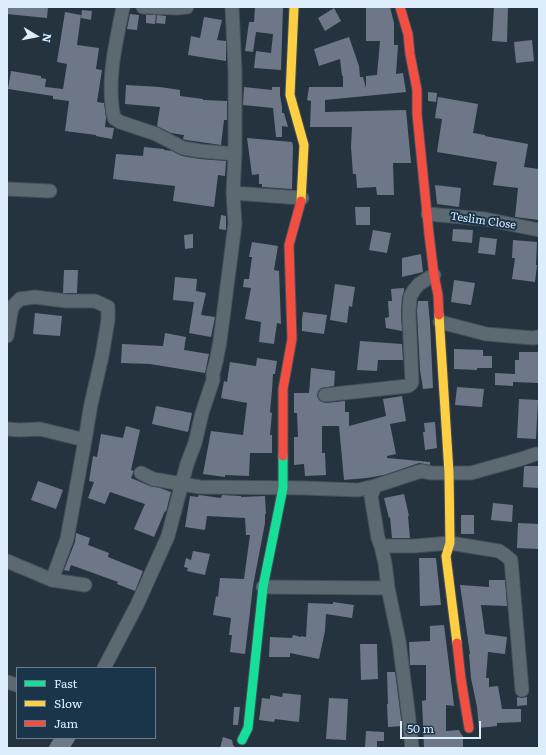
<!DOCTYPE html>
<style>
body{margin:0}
#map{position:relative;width:546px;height:755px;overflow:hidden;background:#24333e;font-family:Literata,serif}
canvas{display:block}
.frame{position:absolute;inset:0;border:8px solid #deedfb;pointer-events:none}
.legend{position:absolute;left:16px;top:667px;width:140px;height:72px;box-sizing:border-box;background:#1a3449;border:1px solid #687e90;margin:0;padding:5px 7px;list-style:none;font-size:12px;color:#deedfb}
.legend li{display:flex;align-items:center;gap:8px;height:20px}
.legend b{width:20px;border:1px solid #687e90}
.north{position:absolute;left:16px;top:16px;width:40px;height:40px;-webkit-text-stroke:3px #1a3449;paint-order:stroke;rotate:100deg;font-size:11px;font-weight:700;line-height:16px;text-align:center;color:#deedfb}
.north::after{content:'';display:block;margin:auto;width:14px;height:18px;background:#deedfb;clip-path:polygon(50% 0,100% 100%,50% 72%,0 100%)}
.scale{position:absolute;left:400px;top:721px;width:81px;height:18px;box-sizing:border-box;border:2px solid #deedfb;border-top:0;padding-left:5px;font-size:12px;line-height:14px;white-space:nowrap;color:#deedfb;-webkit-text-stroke:3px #1a3449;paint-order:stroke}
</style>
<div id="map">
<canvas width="546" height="755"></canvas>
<div class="frame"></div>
<ul class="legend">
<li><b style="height:5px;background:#16e098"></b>Fast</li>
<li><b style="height:5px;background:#ffcf43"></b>Slow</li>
<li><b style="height:5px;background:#f24e42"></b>Jam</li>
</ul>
<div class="north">N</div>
<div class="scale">50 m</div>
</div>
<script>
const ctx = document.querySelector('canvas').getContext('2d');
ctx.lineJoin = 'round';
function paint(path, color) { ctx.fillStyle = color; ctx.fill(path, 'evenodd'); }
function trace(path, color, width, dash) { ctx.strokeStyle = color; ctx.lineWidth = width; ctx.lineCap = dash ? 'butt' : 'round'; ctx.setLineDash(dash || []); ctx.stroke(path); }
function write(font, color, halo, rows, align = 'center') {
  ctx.font = font + ' Literata,serif'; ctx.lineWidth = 4; ctx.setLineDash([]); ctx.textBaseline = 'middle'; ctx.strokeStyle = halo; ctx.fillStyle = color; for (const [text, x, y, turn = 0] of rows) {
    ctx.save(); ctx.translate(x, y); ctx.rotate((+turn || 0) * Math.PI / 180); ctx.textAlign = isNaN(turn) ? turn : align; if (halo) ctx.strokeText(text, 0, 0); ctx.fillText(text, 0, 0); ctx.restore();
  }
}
const building = new Path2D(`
 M7,7H48L47,18L7,14Z
 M255,7H283L281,70L254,68L256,51L271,53L273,34L256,32L253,52L245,51L249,22H254Z
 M366,7H390L394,23V45H398L396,74L403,73L406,92L325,100V112L406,110L411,163H393L394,195H377L376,187L357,188L356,174H353L351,147L352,127H310L311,101L307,100L309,87H343V76H342L340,59L319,66L314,49L349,37L359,66L360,77H363L366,88V76L377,75L380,41H366Z
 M494,7H508L507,42L492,41Z
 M334,8L341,21L325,31L318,18Z
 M82,10L92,11L91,20L81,18Z
 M65,12L81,15L77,45L99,48L96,69L102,70L97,102L104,103L106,118L105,127L114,128L112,139L96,136V135L65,131L69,101L53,99V96L8,89L11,71L41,76V78L46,79L45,87L63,89L67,64L57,62Z
 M130,14L139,15L137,30L127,29Z
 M146,15H156L155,24L146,23Z
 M157,15L166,16L165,24L156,23Z
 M204,17L222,20L217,40L226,41V61L188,55L191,36L200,38Z
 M532,40L534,61L516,63L514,42Z
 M126,85L160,87L180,90V96L203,99V100L227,101V120H224L221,145L186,140L183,139L184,135L171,133L157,126L160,107L125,104Z
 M244,87L272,90V87H280V95L282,107V113H284L288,127L282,126V137H276L273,108L243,105Z
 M428,92L437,93L436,102L428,101Z
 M438,97L478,104L473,133L485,135V136L528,144L524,167L539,169V220L515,217L518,188L493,185L497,162L437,152L442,119L435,118Z
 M247,138L292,142L293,146L292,189L262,187V184H259V174L252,175Z
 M144,147L164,149V150L172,151L182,156L200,159L226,161L225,176L218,175L214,207L173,201L175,186L113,179L116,154L143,156Z
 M435,185L461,188L459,207L437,204Z
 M355,207H370V225H356Z
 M221,215L226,216V230L219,229Z
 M453,229L473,230L472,243L452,241Z
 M373,230L391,233L387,253L369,250Z
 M193,234V248L185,249L184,235Z
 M480,237L497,239L495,255L478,253Z
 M513,240L537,242L536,265H537L535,282L512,279L515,258H512Z
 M252,242L278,246L274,270L279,271L281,324L277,323L274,344L259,342L261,322L245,319L251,288L243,287L244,279H249L252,257H249Z
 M421,254L423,272L402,277V258Z
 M64,270H78L77,293H63Z
 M175,277L197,279L196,291L206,293L201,315L215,317L211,337L189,333L194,302L173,300Z
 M454,280L475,283L471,305L451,302Z
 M335,284L355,287L352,307L349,306L347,323L330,320Z
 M404,288V291L402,297L401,314L402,331L386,328L385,318L389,317L388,301H392L391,289Z
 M418,301H428L430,323L433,388L423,389L420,370L417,311Z
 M303,312L327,315L324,334L302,331V320Z
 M35,313L62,316L60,336L33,334Z
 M165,333L186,337L184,350L209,354L205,373L150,364L121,363L122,344L163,346Z
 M360,341L402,344L403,360H378L377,371L357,370Z
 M454,349L483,350V356H492V368H477V370L454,369Z
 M519,352H539L538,383L513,382V386L495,385V373L515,374V360H519Z
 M257,358L277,361L275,374H273L272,390L270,412L272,413L270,435H272V453H250L249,476L225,475V477L203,474L211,431L243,435L247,403L221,398L224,381L227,382L230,362L256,366Z
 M311,368L335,371L334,386L321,388L318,391L317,396L319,400L322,402L326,403L345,401V412H349V426L386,416L383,399L402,396L406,421L390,424L396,454L387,456V458L430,462V465L419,463L384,475L367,478L344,480L339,426H322V453H325L326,475L305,476L304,464L294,465V437H298L297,413H294V393H309Z
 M457,387L484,389L482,407L455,405Z
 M519,399L538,400L536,439L517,438Z
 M156,406L192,413L188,432L152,424Z
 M435,422L437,448L425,450L423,432H425L424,423Z
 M126,426L140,430L131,470L134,471L131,478L150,486L160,488L171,492L166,512L165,511L154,537L134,529L145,504L110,492L105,504L88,498L94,482L89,481L93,456L97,457L101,434L123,438Z
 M525,466H539V488L523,487L524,467Z
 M38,481L63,490L56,509L31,500Z
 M404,494L409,516H408L410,538H392L390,517L389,518L384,498Z
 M199,495L221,498L222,495L241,496V497L265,496L266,514H265V523L253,586L245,654L230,652L232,635H229L231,618L213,615L216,596L218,597L220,578L244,579L250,535H246L245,518L207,516L205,530L185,527L190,496L198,497Z
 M493,503L513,505L512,522L491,520Z
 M461,515H474V534H461Z
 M518,523L539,524V549L517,548Z
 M76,533L90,538L88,545L109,553L108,557L143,571L135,591L117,584L118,582L71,565L69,571L64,570L75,542Z
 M193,551L210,554L205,575L187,571L188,568L184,567L186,558L191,560Z
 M419,558H436L441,605L420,606Z
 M489,580H505L507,606L481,605L485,634L507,637L505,654L488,652L486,678H489V687L498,686L502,709H521V722L497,723V726L479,728L477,707L471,678L469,654H470L460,585L489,587Z
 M333,602L354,605L352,618L326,614L325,631L319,659L290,653V657H269L270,637L292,638L293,635L301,637V636L306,637L308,603L333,604Z
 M444,625L453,697L454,706L446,705V731L459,730L461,734L463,736V748H424L422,701L426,700V665H410L409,642L430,641V626Z
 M360,644H377L378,679L361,680Z
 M387,672H395L402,726L388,727L387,704H388Z
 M283,693L301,695L299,722L275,719L274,722L259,720L262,698L270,699V695L282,697Z
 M517,697L522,698L527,697V705L517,706Z
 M329,698L348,699L346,740L326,739Z
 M234,707H240L238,725H233Z
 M366,731L384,732V741H377V748H365Z
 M223,737L232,740L233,745L236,748H220Z
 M54,738H76L70,748H48Z`);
const street = new Path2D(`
 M123,7C116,43 106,81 114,118L120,122L156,134L183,148L201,151L235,154
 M143,7L177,8L187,7
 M7,189L50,191
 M233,193L302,198
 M428,214L485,219L539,230
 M440,322L486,334L533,338L539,337
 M7,336L12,307L20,299L35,297L66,301H95L108,307V320L102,356L91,404L85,440L67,539L52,580
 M325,395L408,386L411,384L412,382L409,314L410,297L414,290L419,284L434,275
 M7,429L20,430L40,429L85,440
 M141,473L153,479L200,487L304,488L358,490L375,486L421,471L432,473H471L521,459L536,454
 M375,486L371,496L378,538L381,546H414L450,543L499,551L505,555L511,560L522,690
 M381,546L385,563L388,588L399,641L409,719L412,748
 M7,561L52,580L85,585
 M263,587L388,588
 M104,668L137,605L168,536L187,464L195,443L202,413L213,380V373L216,362L220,341L235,224L233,193L235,154V71L232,7
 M7,682L17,685`);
const fast = new Path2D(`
 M242,740L248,728L263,587L283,488V456`);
const slow = new Path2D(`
 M294,7L290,95L304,145L301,201
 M439,315L449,473L450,543L446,556L457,643`);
const jam = new Path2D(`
 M400,7L408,34L410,54L417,90V114L429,234L434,275L438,295L439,315
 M283,456V389L292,339L289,245L301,201
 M457,643L461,679L469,728`);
const streetNames = [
 ["Teslim Close",483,221,8]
];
paint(building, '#6e7788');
trace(street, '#44515b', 15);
trace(fast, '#44515b', 11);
trace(slow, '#44515b', 11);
trace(jam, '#44515b', 11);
trace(street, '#5d6971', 13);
trace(fast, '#16e098', 9);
trace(slow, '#ffcf43', 9);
trace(jam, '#f24e42', 9);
write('11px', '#deedfb', '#1a3449', streetNames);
</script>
